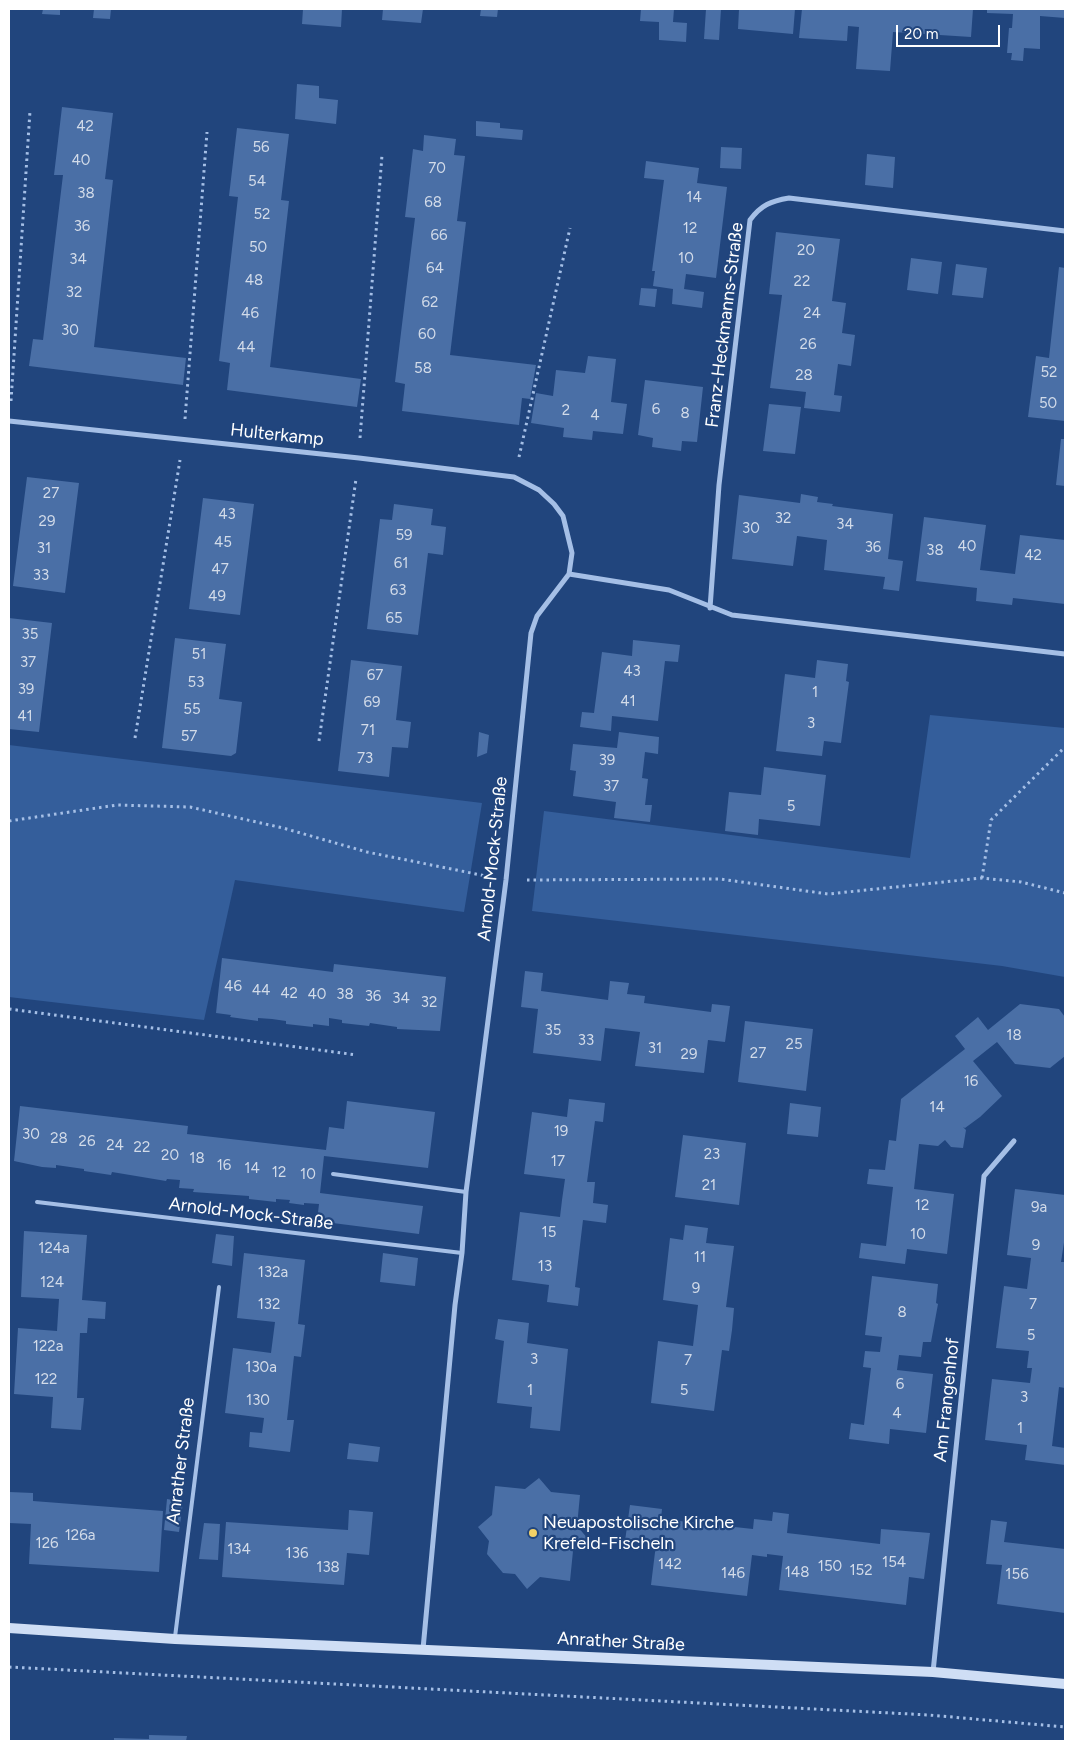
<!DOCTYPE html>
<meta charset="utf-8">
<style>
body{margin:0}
#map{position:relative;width:1074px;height:1750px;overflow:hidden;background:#21457d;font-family:Figtree,sans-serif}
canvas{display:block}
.frame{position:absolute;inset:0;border:10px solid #fff;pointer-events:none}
.scale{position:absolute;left:896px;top:25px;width:104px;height:22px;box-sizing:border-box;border:2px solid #fff;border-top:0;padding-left:6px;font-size:15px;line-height:18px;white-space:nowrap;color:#fff;-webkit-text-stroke:4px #21457d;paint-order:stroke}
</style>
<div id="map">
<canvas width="1074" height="1750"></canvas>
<div class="frame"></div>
<div class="scale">20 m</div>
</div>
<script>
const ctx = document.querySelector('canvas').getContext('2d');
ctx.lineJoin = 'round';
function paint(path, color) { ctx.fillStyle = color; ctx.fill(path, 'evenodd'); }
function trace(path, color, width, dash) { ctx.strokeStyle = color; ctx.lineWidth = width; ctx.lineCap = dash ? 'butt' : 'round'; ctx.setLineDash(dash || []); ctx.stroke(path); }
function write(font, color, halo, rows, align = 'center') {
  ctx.font = font + ' Figtree,sans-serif'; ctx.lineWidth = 4.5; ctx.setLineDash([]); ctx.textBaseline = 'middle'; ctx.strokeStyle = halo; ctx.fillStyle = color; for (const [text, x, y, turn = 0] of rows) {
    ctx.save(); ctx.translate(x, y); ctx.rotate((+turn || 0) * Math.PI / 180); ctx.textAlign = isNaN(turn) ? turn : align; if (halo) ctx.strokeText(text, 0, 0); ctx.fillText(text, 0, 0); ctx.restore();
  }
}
const green = new Path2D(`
 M930,715L1065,728V977L1002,966L532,911L544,811L910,858Z
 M9,745L482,803L464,912L235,880L204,1020L9,997Z`);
const building = new Path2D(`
 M43,9H60V15L42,14Z
 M94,9H111L110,19L93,18Z
 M303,9H342L341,27L302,24Z
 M383,9H423L421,23L382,20Z
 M481,9H498L497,17L480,16Z
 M641,9H674L673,22L687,23L686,42L659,40V22L640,21Z
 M706,9H721L719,40L704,39Z
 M739,9H795L793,34L738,29Z
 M802,9H973L971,37L893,32L890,71L856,69L859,27L848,26L847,41L799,38Z
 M987,9H1065V18L1040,16V49L1024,48L1023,61L1011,60L1012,53H1007L1009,28H1012L1013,14L987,13Z
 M297,84L319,86V98L338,100L336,124L295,119Z
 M62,107L113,113L105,179L113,180L94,347L186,358L183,385L29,366L33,339L43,340L63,175H54Z
 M476,121L500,123V128L523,130L522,140L476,136Z
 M237,128L289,134L281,200L289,201L270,367L361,379L357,407L227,390L230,363L219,361L238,197L229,196Z
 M424,135L456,139L454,155L465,156L457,221L466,222L450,355L536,365L530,399L522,398L519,425L402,411L405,384L395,382L415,218L405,217L413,149L423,151Z
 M721,147L742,148L741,169L720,168Z
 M867,154L895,157L893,188L865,185Z
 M646,161L699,168L697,183L727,187L716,278L686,274L684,289L704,292L702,308L672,304L673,289L653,286L655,271H652L664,180L644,178Z
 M776,232L840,239L832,301L846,303L842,333L855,335L851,366L838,364L834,395L842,396L840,412L804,408L806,392L770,388L782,295L769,294Z
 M911,258L942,262L938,294L907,290Z
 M956,264L987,268L983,298L952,295Z
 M1059,267L1065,268V421L1028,417L1036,356L1049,358Z
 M641,288L657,289L655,307L639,305Z
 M588,356L616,359L611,402L627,404L623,434L593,431L592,440L563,437L564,428L531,423L536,393L553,396L556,370L585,373Z
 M645,380L703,387L697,442L682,441L681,451L666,449L652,447L653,438L638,435Z
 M769,404L801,407L795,454L763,451Z
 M1061,439H1065V486L1056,485Z
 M27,477L79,483L65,593L13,586Z
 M801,494L818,497L817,502L833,504L832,506L893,514L888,559L903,561L899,591L883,589L885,577L824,570L827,540L797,536L793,566L732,559L739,495L800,503Z
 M203,498L254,504L240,615L189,609Z
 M394,504L433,509L431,525L446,527L443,555L428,553L418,635L367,629L380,519L392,520Z
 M924,517L986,525L980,570L1015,574L1020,535L1065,540V604L1013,598L1012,605L976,601L977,588L916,581Z
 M9,618L52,623L39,732L9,729Z
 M175,638L226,644L219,699L242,702L236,753L231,756L162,748Z
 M633,640L680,645L678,662L665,661L658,721L612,716L611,731L580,727L582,712L594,713L602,652L632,656Z
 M351,660L402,666L396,720L411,722L408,748L392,747L389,777L338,771Z
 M817,660L848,664L846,681L849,682L841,743L824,741L822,756L776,751L785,674L815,678Z
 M479,732L489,735L487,753L477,757Z
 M619,732L659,737L658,754L645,752L642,778L648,779L645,805H652L650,822L614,818L616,802L573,796L576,771L570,770L573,744L617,748Z
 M764,767L826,775L820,826L759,819L758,835L725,831L729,792L761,795Z
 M222,958L333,972L334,964L446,977L440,1031L397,1029V1027L370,1023L369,1026L342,1023V1020L329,1018V1026L313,1024V1027L286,1024V1021L272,1019L258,1018V1021L230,1017L231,1015L216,1013Z
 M525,971L543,973L541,991L608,1000L610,981L629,983L627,994L645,996L644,1003L711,1012L712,1004L730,1006L725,1042L708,1040L704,1073L635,1066L640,1032L605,1028L601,1061L533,1053L538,1009L521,1007Z
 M1020,1004L1059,1009L1065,1017V1056L1050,1068L1015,1064L997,1042L973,1061L1002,1096L980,1117L965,1128L963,1127L966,1130L963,1148L951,1147L945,1140L938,1146L919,1144L914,1189L954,1194L947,1254L907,1249L905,1264L859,1258L861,1243L886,1246L893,1187L867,1184L869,1169L885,1170L889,1140L896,1141L901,1099L965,1049L955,1036L966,1027L978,1017L988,1030Z
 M745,1021L813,1029L806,1091L738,1082Z
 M569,1099L605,1103L603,1122L595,1121L587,1182H595L593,1203L608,1205L606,1223L583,1220L575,1287L580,1288L578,1306L547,1302L549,1285L512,1280L520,1212L560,1217L562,1200L565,1179L524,1174L532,1112L567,1117Z
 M347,1101L435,1112L428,1168L324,1156L320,1193L423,1206L419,1234L317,1221L319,1204L304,1203V1205L289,1203L290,1200L276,1199V1202L249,1199V1196L193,1192L194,1189L179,1188L180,1180L167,1179L166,1181L112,1172L111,1175L84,1171V1169L56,1165V1168L42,1167L14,1161L20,1106L188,1126L187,1134L326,1150L329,1127L344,1129Z
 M790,1103L821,1107L818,1137L787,1134Z
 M683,1135L746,1143L739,1205L675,1197Z
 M1015,1189L1065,1195V1236L1061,1262H1065V1388L1059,1387L1052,1446L1065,1448V1465L1025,1460L1027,1445L985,1440L992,1379L1030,1383L1032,1368H1027L1029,1351L996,1348L1004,1286L1027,1289L1031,1258L1007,1255Z
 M685,1225L708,1228L706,1243L734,1246L726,1307L734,1308L732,1330L729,1351L722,1350L714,1411L651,1403L658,1341L693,1346L698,1305L663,1300L670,1238L683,1240Z
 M24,1231L87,1235L82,1300L106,1302L105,1319L88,1318L87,1333H80L77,1398H84L81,1430L51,1428L53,1397L14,1394L18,1328L57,1331L59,1299L21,1297Z
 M216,1234L234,1236L232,1266L212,1263Z
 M244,1253L305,1260L298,1324L305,1325L301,1357L294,1356L287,1420H294L290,1452L249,1447L250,1432L262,1433L264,1418L225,1413L233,1348L271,1353L275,1322L237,1318Z
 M383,1253L418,1258L415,1286L380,1282Z
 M872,1276L938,1284L936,1303L938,1304L931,1342H923L921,1357L899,1355L897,1370L933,1374L926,1433L890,1429L889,1444L849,1439L851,1423L864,1425L871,1368L863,1367L865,1351L880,1352L882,1337L865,1335Z
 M498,1319L529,1323L527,1343L568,1349L560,1431L530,1428L532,1407L497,1403L504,1341L495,1339Z
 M349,1443L380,1447L378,1462L347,1459Z
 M539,1478L551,1492L580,1495L577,1526L589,1540L573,1551L570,1581L540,1577L527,1589L515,1574L503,1573L487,1554L489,1541L478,1527L492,1515L495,1486L525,1489Z
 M9,1492L33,1493V1501L163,1511L159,1572L29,1564L31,1524L9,1523Z
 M167,1499L183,1502L179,1532L164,1530Z
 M630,1505L662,1509L661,1519L753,1529L754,1519L772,1521L773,1512L789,1514L787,1533L880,1544L881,1529L930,1533L924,1579L909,1577L906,1605L779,1590L783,1556L767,1554V1557L752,1555L747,1596L651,1585L656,1544L625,1541Z
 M349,1510L373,1512L369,1555L347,1553L344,1585L222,1577L226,1522L348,1530Z
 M991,1520L1007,1522L1004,1542L1065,1549V1613L997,1604L1002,1565L986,1564Z
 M204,1523L220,1524L218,1560L199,1559Z
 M149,1735L187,1736L186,1741H114V1738L149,1739Z`);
const path = new Path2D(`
 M11,401L30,111
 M185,419L207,132
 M360,438L382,155
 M519,457L570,228
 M135,738L180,460
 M319,741L356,479
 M9,821L117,805L190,807L283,828L367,852L486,876
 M982,878L991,820L1065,747
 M527,880L720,879L828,894L982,878L1021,882L1065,893
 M9,1009L357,1055
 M9,1667L929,1715L1065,1727`);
const service = new Path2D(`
 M333,1174L466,1192
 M37,1202L462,1253
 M175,1637L219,1287`);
const minor = new Path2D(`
 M9,421L359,458L514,477L539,490L554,504L563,516L572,553L569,574L537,616L531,633L506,880L466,1192L462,1253L455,1305L423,1649
 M569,574L669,590L732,615L1065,654
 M710,608L719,485L750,220C761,205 771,201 789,198L1065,231
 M933,1672L984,1176L1014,1141`);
const secondary = new Path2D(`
 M9,1628L175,1639L933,1672L1065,1684`);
const markers = [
 [533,1533,5,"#f3d166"]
];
const numberNames = [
 ["42",85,127],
 ["56",261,148],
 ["40",81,161],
 ["70",437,169],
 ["54",257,182],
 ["38",86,194],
 ["14",694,198],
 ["68",433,203],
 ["52",262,215],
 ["36",82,227],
 ["12",690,229],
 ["66",439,236],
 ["50",258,248],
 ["20",806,251],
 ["10",686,259],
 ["34",78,260],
 ["64",435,269],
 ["48",254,281],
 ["22",802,282],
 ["32",74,293],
 ["62",430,303],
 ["46",250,314],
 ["24",812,314],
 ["30",70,331],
 ["60",427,335],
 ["26",808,345],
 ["44",246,348],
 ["58",423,369],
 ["52",1049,373],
 ["28",804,376],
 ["50",1048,404],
 ["6",656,410],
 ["2",566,411],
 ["8",685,414],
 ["4",595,416],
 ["27",51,494],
 ["43",227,515],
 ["32",783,519],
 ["29",47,522],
 ["34",845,525],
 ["30",751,529],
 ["59",404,536],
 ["45",223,543],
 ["40",967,547],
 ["36",873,548],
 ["31",44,549],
 ["38",935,551],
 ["42",1033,556],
 ["61",401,564],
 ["47",220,570],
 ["33",41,576],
 ["63",398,591],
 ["49",217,597],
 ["65",394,619],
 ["35",30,635],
 ["51",199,655],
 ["37",28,663],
 ["43",632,672],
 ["67",375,676],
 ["53",196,683],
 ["39",26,690],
 ["1",815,693],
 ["41",628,702],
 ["69",372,703],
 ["55",192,710],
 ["41",25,717],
 ["3",811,724],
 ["71",368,731],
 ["57",189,737],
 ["73",365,759],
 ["39",607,761],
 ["37",611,787],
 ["5",791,807],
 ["46",233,987],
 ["44",261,991],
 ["42",289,994],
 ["40",317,995],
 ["38",345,995],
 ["36",373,997],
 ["34",401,999],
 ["32",429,1003],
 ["35",553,1031],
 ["18",1014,1036],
 ["33",586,1041],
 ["25",794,1045],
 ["31",655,1049],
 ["27",758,1054],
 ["29",689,1055],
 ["16",971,1082],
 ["14",937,1108],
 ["19",561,1132],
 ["30",31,1135],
 ["28",59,1139],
 ["26",87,1142],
 ["24",115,1146],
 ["22",142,1148],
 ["23",712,1155],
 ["20",170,1156],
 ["18",197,1159],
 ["17",558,1162],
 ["16",224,1166],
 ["14",252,1169],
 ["12",279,1173],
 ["10",308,1175],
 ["21",709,1186],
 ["12",922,1206],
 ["9a",1039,1208],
 ["15",549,1233],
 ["10",918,1235],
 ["9",1036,1246],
 ["124a",54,1249],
 ["11",700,1258],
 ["13",545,1267],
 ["132a",273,1273],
 ["124",52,1283],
 ["9",696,1289],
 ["132",269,1305],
 ["7",1033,1305],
 ["8",902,1313],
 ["5",1031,1336],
 ["122a",48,1347],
 ["3",534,1360],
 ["7",688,1361],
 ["130a",261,1368],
 ["122",46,1380],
 ["6",900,1385],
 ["1",530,1391],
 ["5",684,1391],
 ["3",1024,1398],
 ["130",258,1401],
 ["4",897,1414],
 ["1",1020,1429],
 ["126a",80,1536],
 ["126",47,1544],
 ["134",239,1550],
 ["136",297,1554],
 ["154",894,1563],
 ["142",670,1565],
 ["150",830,1567],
 ["138",328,1568],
 ["152",861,1571],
 ["148",797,1573],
 ["146",733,1574],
 ["156",1017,1575]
];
const streetNames = [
 ["Franz-Heckmanns-Straße",725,325,-83],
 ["Hulterkamp",277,435,6],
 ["Arnold-Mock-Straße",493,859,-84],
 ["Arnold-Mock-Straße",251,1214,7],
 ["Am Frangenhof",947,1400,-84],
 ["Anrather Straße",181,1461,-83],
 ["Anrather Straße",621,1642,3]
];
const poiNames = [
 ["Neuapostolische Kirche",543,1523],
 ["Krefeld-Fischeln",543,1544]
];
paint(green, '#345e9b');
paint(building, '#4a6fa6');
trace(path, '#a5bfe6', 3, [2.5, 4]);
trace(service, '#a5bfe6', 4);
trace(minor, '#a5bfe6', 5);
trace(secondary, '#cfdef5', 10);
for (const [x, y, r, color] of markers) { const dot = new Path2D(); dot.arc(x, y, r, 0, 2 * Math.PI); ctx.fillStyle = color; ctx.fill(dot); trace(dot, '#21457d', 2); }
write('15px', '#d2dbe9', null, numberNames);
write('18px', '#fff', '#21457d', streetNames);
write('18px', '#fff', '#21457d', poiNames, 'left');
</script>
